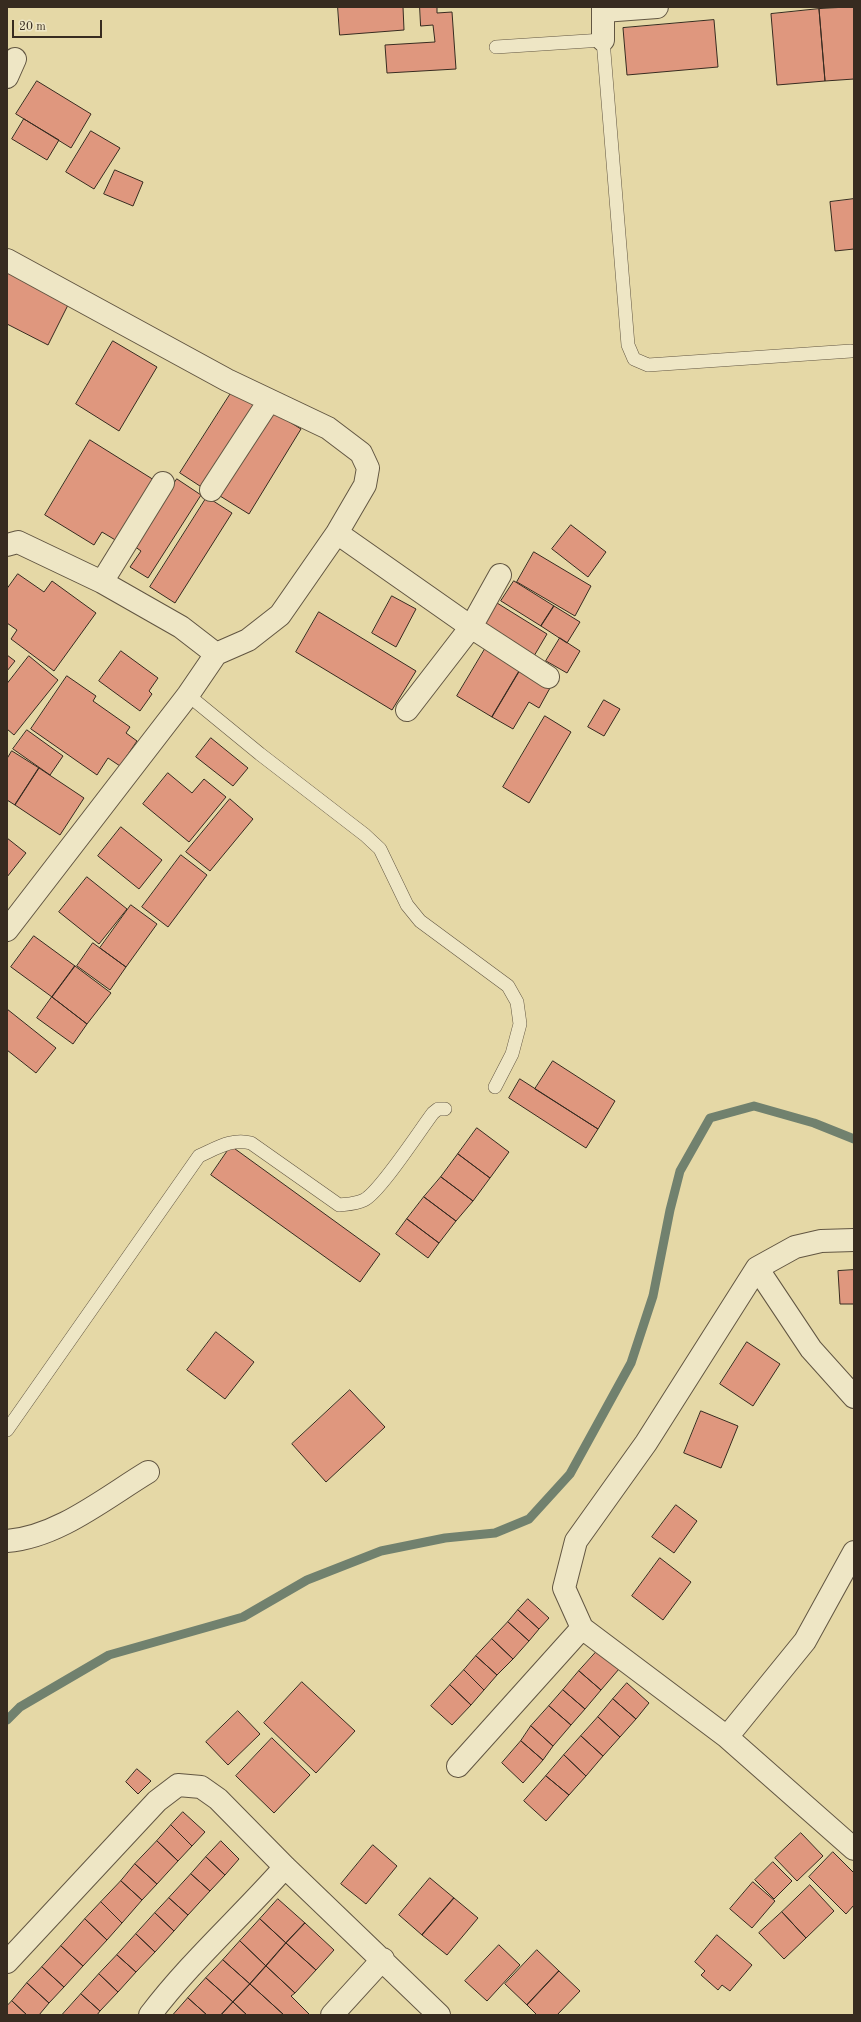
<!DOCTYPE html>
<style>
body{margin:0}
#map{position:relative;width:861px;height:2022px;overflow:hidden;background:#e5d8a6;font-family:"Old Standard TT",serif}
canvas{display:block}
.frame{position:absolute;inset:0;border:8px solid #372b20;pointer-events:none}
.scale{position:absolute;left:12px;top:20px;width:90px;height:18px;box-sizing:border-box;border:2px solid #372b20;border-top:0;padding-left:5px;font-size:12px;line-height:14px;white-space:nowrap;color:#372b20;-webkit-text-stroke:3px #eee6c5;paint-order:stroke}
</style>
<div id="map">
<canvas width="861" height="2022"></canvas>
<div class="frame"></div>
<div class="scale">20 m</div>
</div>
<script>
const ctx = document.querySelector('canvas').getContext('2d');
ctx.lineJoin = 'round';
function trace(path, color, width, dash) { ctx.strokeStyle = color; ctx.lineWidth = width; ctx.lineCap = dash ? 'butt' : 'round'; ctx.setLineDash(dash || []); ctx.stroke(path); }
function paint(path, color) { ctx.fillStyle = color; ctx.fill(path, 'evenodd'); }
const stream = new Path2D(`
 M7,1720L20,1707L109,1655L243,1617L307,1580L381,1551L445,1538L495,1533L529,1519L570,1474L631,1363L653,1296L670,1210L680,1171L710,1118L754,1106L814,1123L854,1139`);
const building = new Path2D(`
 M338,7H403L404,30L340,35Z
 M420,7H437V13L452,12L456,69L387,73L385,45L435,42L433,25L421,26Z
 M854,7V79L825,81L819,9Z
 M819,9L825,81L777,85L771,14Z
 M714,20L718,67L627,75L623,28Z
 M37,81L91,114L71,148L16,114Z
 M24,119L59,140L47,160L12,139Z
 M91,131L120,148L94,189L66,172Z
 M115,170L143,182L133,206L104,194Z
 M854,199V249L835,251L830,202Z
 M7,264L72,297L48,345L7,324Z
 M113,341L157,367L119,431L76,404Z
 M233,390L259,406L206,490L180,473Z
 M272,411L301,429L249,514L220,496Z
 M90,440L154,480L117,541L102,532L94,545L45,515Z
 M177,479L201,495L148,578L130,567L141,551L134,546Z
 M207,497L232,513L175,603L150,587Z
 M571,525L606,552L588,577L552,549Z
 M534,552L591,586L575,616L517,582Z
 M18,574L44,592L52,581L96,613L54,671L11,639L17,630L7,623V589Z
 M514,581L554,606L541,626L501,601Z
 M392,596L416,609L396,647L372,633Z
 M497,603L547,634L534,656L484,625Z
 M554,606L580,622L567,643L541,626Z
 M319,612L416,671L392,710L296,652Z
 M560,638L580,651L567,673L546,661Z
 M485,649L520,670L492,717L457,696Z
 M121,651L158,678L149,691L152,694L140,711L99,681Z
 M7,655L15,661L7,671Z
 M29,656L58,680L14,735L7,729V684Z
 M520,670L550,688L539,708L529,702L513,729L492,717Z
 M67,676L96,696L93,701L130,727L126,733L137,741L120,766L108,758L97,775L31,729Z
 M604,700L620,709L604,736L588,727Z
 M545,716L571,732L529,803L503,787Z
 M27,730L63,756L50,775L13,749Z
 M211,738L248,768L233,786L196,757Z
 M12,751L39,768L15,805L7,800V759Z
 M39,768L84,798L60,835L15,805Z
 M168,773L192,793L204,779L226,797L189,842L143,804Z
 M230,799L253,819L210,871L186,852Z
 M121,827L162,860L139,889L98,856Z
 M7,838L26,853L7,877Z
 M181,855L207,875L168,927L142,907Z
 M87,877L127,909L99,944L59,912Z
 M131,905L157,924L126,967L100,948Z
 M34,936L75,966L52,997L11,967Z
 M93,943L126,967L110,990L77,966Z
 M75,966L111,993L87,1024L52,997Z
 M52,997L87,1024L73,1044L37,1018Z
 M7,1009L56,1048L36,1073L7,1050Z
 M553,1061L615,1101L598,1129L535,1089Z
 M520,1079L598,1129L586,1148L509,1098Z
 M477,1128L509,1152L490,1178L458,1154Z
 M231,1146L380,1254L360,1282L211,1175Z
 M458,1154L490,1178L473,1201L441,1177Z
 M441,1177L473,1201L456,1221L424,1197Z
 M424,1197L456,1221L439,1243L407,1219Z
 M407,1219L439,1243L428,1258L396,1234Z
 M854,1270V1304H840L838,1271Z
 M216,1332L254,1362L225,1399L187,1370Z
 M747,1342L780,1364L753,1406L720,1384Z
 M350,1390L385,1427L326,1482L292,1444Z
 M701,1411L738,1426L721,1468L684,1453Z
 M676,1505L697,1521L674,1553L652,1537Z
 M660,1558L691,1582L663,1620L632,1596Z
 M528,1599L549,1618L539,1629L518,1610Z
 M518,1610L539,1629L529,1641L508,1622Z
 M508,1622L529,1641L513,1659L492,1639Z
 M492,1639L513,1659L497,1675L476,1656Z
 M598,1650L619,1669L601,1690L579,1671Z
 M476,1656L497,1675L484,1690L464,1670Z
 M464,1670L484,1690L471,1705L450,1685Z
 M579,1671L601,1690L585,1709L563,1690Z
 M302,1682L355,1731L316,1773L264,1723Z
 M627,1683L649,1703L636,1719L613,1699Z
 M450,1685L471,1705L452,1725L431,1706Z
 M563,1690L585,1709L571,1725L549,1706Z
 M613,1699L636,1719L620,1737L598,1717Z
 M549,1706L571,1725L553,1746L531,1726Z
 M238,1711L260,1734L228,1765L206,1742Z
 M598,1717L620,1737L603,1756L581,1736Z
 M531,1726L553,1746L543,1760L521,1741Z
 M581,1736L603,1756L586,1776L564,1755Z
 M272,1738L310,1775L274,1813L236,1776Z
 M521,1741L543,1760L523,1783L502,1763Z
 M564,1755L586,1776L569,1795L546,1776Z
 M137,1769L151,1781L138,1794L126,1782Z
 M546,1776L569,1795L546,1821L524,1801Z
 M183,1812L205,1832L192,1846L171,1825Z
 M171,1825L192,1846L178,1861L157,1841Z
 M801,1833L823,1856L797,1881L775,1858Z
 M157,1841L178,1861L157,1884L135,1864Z
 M221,1841L239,1859L225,1875L206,1857Z
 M373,1845L397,1866L366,1904L341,1884Z
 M833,1852L854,1873V1905L846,1914L809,1877Z
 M206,1857L225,1875L210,1891L191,1874Z
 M773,1862L792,1881L774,1899L755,1880Z
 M135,1864L157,1884L142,1900L121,1881Z
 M191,1874L210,1891L188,1915L169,1898Z
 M430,1878L454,1898L422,1935L399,1915Z
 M121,1881L142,1900L122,1923L101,1902Z
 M753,1882L775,1901L752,1928L730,1909Z
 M810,1885L834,1911L806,1938L782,1912Z
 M169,1898L188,1915L174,1931L155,1913Z
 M454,1898L478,1918L447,1955L422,1935Z
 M278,1899L305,1923L286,1943L260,1919Z
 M101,1902L122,1923L107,1940L85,1919Z
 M782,1912L806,1938L784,1959L759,1933Z
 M155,1913L174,1931L155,1952L136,1934Z
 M85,1919L107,1940L83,1966L61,1946Z
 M260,1919L286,1943L266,1966L240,1941Z
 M305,1923L334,1950L316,1970L286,1943Z
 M136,1934L155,1952L136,1972L117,1955Z
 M717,1935L752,1965L730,1991L722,1985L718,1990L701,1975L705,1971L695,1962Z
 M240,1941L266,1966L250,1984L223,1960Z
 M286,1943L316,1970L295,1993L266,1966Z
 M499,1945L520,1965L487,2001L465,1981Z
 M61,1946L83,1966L64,1987L42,1967Z
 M537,1950L559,1971L527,2005L505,1984Z
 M117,1955L136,1972L118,1992L99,1974Z
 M223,1960L250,1984L233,2002L206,1978Z
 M266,1966L295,1993L291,1996L310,2015H284L250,1984Z
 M42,1967L64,1987L49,2003L27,1983Z
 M559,1971L580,1991L557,2015H537L527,2005Z
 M99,1974L118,1992L100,2011L81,1994Z
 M206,1978L233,2002L221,2015H207L188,1998Z
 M27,1983L49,2003L39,2015H27L12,2001Z
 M250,1984L284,2015H247L233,2002Z
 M81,1994L100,2011L97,2015H62Z
 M188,1998L207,2015H173Z
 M12,2001L27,2015H7V2006Z
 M233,2002L247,2015H221Z`);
const service = new Path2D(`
 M496,47L603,40L628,345L634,359L648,365L851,351
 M188,695L260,754L365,835L380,849L407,905L420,921L508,986L517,1002L520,1024L512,1054L495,1087
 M7,1430L199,1156C217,1148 232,1138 251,1143L339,1205C348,1204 356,1204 364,1200C380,1192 420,1130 433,1113L438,1109H445`);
const minor = new Path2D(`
 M603,11L657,7
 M603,40V7
 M7,77L15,59
 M7,260L227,380L328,428L361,453L368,468L365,485L337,533L280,615L248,640L216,654L188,695L7,930
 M211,490L269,401
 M337,533L471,627L548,677
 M7,545L18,542L102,582L181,627L216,654
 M102,582L163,483
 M407,710L471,627L500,575
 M854,1240L821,1241L795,1247L757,1268L646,1443L576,1541L564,1588L582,1628L727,1737L854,1849
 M757,1268L811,1349L854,1397
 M7,1541C58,1537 105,1498 148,1472
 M727,1737L805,1641L854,1552
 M458,1766L582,1628
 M7,1962L157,1801L178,1785L201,1787L218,1799L285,1867L439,2015
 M150,2015C190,1962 241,1917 285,1867
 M332,2015L383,1959`);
trace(stream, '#71816e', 9);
paint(building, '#df977e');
trace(building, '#372b20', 1);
trace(service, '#625642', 14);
trace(minor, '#625642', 24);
trace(service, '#eee6c5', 13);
trace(minor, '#eee6c5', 22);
</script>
